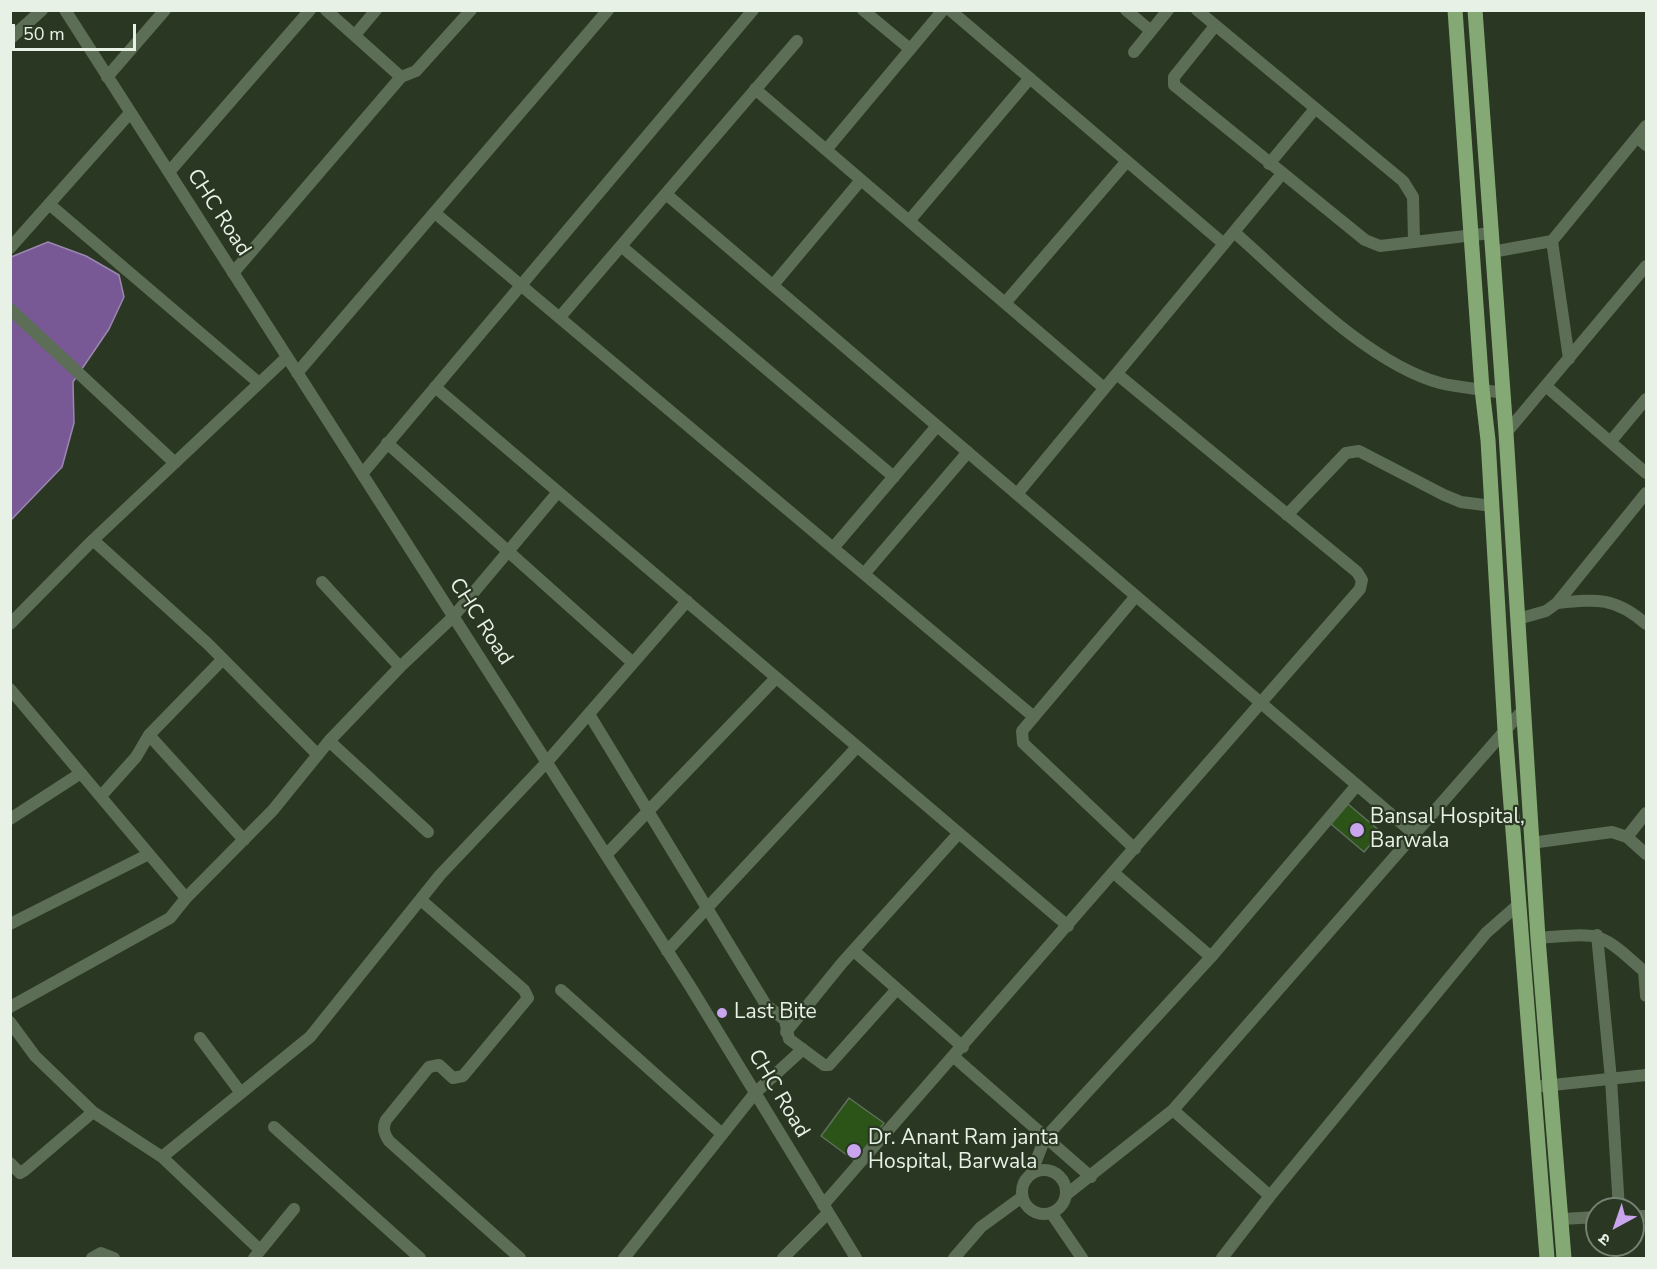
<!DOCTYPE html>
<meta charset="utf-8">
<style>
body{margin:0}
#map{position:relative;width:1657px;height:1269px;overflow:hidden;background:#293723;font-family:"Nunito Sans","Noto Sans Devanagari",sans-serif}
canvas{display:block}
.frame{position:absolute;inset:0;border:12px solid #e8f1e5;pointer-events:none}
.north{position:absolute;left:1585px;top:1197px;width:60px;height:60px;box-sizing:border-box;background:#293723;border:2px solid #758171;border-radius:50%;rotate:220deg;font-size:16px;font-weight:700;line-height:24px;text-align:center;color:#e8f1e5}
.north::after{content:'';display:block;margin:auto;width:21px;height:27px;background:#c9a5ee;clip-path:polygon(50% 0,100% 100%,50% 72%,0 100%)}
.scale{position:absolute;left:12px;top:24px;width:124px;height:27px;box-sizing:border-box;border:3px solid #e8f1e5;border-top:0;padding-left:8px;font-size:18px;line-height:21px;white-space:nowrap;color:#e8f1e5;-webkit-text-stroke:4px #293723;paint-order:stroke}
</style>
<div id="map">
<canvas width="1657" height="1269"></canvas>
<div class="frame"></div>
<div class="north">उ</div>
<div class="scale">50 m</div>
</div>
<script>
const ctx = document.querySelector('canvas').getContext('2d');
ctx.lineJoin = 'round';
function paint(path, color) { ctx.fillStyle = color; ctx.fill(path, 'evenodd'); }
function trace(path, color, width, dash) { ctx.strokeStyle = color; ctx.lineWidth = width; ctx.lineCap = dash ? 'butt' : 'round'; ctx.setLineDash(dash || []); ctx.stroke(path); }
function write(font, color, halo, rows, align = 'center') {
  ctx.font = font + ' "Nunito Sans",sans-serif'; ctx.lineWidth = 4.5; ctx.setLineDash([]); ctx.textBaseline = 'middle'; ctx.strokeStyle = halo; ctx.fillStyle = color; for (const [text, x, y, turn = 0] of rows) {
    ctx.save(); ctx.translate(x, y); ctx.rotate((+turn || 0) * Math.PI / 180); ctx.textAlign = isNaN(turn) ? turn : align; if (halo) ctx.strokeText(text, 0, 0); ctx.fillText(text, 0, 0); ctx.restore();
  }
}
const water = new Path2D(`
 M48,242L86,256L119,275L124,297L109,329L73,382L74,423L62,467L11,520V257Z`);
const building = new Path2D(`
 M1348,804L1381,832L1364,852L1331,824Z
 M849,1098L884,1123L855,1161L821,1136Z`);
const street = new Path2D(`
 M65,10L690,986L856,1258
 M326,10L401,77L416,71L471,10
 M863,10L910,49
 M950,10L1224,244
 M1126,10L1151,31
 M1197,10L1403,181L1413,197L1414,242
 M1215,26L1174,77V85L1365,240L1380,246L1491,233
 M355,35L376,10
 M10,39L42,10
 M1134,52L1168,10
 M107,77L165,10
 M755,89L1104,388
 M1637,137L1646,145
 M826,150L943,10
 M1269,164L1314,110
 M169,172L310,10
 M666,194L1413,833
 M49,204L259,383
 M435,213L1034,717
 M909,221L1030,78
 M1234,232C1290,281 1367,363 1440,383C1460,388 1482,389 1503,393
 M1552,241L1569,359
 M621,246L894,477
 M10,248L130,113
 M1492,252L1552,241L1646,126
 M233,273L401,77
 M773,285L861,180
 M1005,303L1127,161
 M10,309L175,463
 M560,317L797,41
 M297,373L608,10
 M435,387L1068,926
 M1547,387L1646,473
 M1506,433L1646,266
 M1611,441L1646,399
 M387,443L633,663
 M362,474L753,10
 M1017,494L1281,175
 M1287,515L1346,453L1359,451L1444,495L1461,502L1492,506
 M93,540L208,644L318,755
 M833,548L937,426
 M864,574L968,452
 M322,582L400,667
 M1557,603C1597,599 1615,597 1646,624
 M1518,619L1546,611L1557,603L1646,493
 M10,624L93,540L287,357
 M10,689L186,898
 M589,714L766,1005L785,1020L789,1039L824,1065H829L897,989
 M149,735L244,840
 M329,741L428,832
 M101,796L136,757L149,735L223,659
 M10,819L81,773
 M1627,837L1646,813
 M1531,843L1612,832L1627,837L1646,854
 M1135,849L1023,743L1022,731L1136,596
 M606,855L776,678
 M1114,873L1211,957
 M421,900L524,990L528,998L463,1076L453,1078L439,1065L429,1067L386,1120C382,1128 384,1134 389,1141L520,1258
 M10,924L149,854
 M1597,935L1611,1079L1619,1209
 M1538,938C1603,933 1598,930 1646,973
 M667,951L857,747
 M854,951L963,1047
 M1644,971L1646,996
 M561,990L722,1134
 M10,1007L170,918L186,898L273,810L329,741L400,667L453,617L558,492
 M10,1022L35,1056L93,1112L162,1157L260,1250
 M786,1032L842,963L959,833
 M200,1038L241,1093
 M954,1057L1091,1177
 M1534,1087L1646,1075
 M1173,1110L1270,1196
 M274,1127L420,1258
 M162,1157L310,1037L440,875L546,763L687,601
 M10,1163L20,1173L25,1170L93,1112
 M1022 1192a22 22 0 1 1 44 0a22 22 0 1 1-44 0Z
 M1031,1174L1045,1138L1211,957L1357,785
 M1067,1194L1173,1110L1523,710
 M823,1205L1360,589L1362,580L1357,572L1117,374
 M1052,1214L1082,1258
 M1633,1216H1646
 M1562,1219L1597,1217
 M92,1258L101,1253L114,1258
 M254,1258L294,1209
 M624,1258L755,1093L803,1049
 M783,1258L828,1213
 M954,1258L981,1227L1022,1197
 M1222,1258L1270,1196L1486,933L1519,904`);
const primary = new Path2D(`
 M1455,10L1482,389L1488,440L1505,730L1547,1258
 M1475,10L1506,433L1538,938L1564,1258`);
const markers = [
 [1357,830,8,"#c9a5ee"],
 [722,1013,6,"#c9a5ee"],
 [854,1151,8,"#c9a5ee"]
];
const streetNames = [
 ["CHC Road",218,213,57],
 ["CHC Road",480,622,57],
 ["CHC Road",778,1094,59]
];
const poiNames = [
 ["Bansal Hospital,",1370,818],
 ["Barwala",1370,842],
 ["Last Bite",734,1013],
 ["Dr. Anant Ram janta",868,1139],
 ["Hospital, Barwala",868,1163]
];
paint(water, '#785996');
trace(water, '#9a87ae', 1.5);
paint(building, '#2c5418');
trace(building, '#60705a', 1.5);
trace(street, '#5c6e55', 12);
trace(primary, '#84a975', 15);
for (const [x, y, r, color] of markers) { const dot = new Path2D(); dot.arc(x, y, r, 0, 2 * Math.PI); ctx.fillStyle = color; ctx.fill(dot); trace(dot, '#293723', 2); }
write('21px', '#e8f1e5', '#293723', streetNames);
write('21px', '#e8f1e5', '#293723', poiNames, 'left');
</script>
